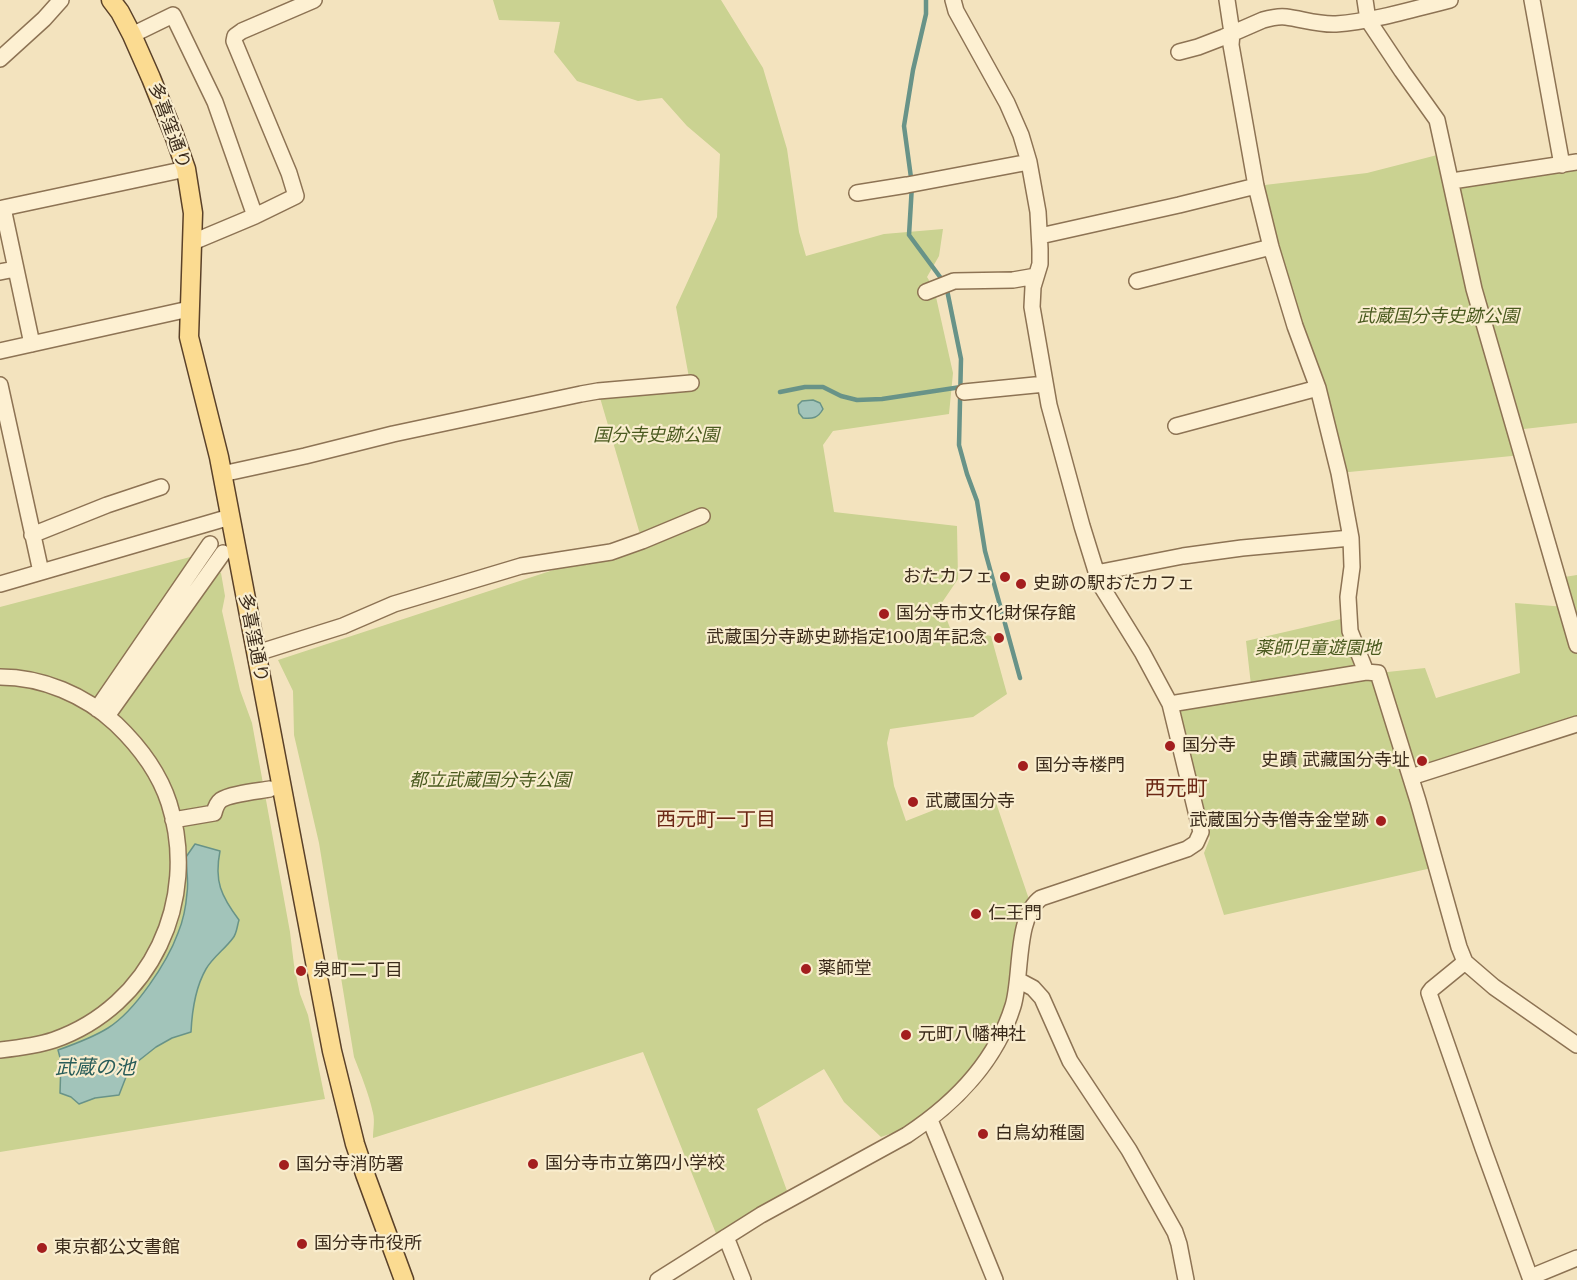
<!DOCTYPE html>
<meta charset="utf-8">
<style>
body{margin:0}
canvas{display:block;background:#f3e3be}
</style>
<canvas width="1577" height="1280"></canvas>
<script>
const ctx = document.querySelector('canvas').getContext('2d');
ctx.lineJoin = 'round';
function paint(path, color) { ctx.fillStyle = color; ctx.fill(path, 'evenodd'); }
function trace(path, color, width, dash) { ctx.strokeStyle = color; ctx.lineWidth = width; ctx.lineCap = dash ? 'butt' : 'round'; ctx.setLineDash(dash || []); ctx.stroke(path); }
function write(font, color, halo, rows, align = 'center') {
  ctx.font = font + ' Lora,"Noto Sans JP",serif'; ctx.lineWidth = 4.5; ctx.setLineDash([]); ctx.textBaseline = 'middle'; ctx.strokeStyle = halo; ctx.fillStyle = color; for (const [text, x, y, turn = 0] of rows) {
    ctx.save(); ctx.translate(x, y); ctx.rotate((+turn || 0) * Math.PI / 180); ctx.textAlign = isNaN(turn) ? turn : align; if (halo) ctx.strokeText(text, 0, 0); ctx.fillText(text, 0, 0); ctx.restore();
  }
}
const green = new Path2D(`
 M493,0H721L763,68L787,149L799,232L806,256L884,234L943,229L939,256L927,277L934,288L953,373L949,414L833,431L823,445L834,512L957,526L958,579L941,604L950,628L991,636L1007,694L973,717L890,729L887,743L894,786L906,821L962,799L992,791L1032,908L1005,1028L930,1120L881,1137L844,1102L824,1069L757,1109L790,1199L719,1241L643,1052L373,1138C373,1130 375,1121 373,1113C369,1094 361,1075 354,1057L319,843L294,735L293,691L278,660L642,541L598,391L690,383L676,307L717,217L720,154L687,126L662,98L638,101L577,81L554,52L560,22L499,20Z
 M1445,153L1452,181L1577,162V423L1515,430L1522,455L1339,473L1256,186L1367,173Z
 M194,556L221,573L225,596L222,611L240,690L252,723L290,932L294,965L300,994L308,1015L325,1099L0,1152V607Z
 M1577,575V724L1411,777L1436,867L1224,915L1204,853L1210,838L1175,729L1177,710L1378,673L1425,668L1436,698L1520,673L1515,603L1566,607L1558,578Z
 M1341,619L1345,640L1357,665L1352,668L1251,685L1246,641Z`);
const water = new Path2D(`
 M813,400L820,403L823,409C818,418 813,419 803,418L799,413L798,405L802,401Z
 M195,844L220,851C214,881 221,896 239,920C237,926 237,933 233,938C225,949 213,957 206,969C195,988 192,1011 191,1032L172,1038L156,1047L137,1062L126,1077L119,1095L95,1098L79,1104L71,1097L60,1093L61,1061L58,1050C75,1044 92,1038 108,1028C135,1011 167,963 178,933C183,921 186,906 187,893C189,882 186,868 186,857Z`);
const stream = new Path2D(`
 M926,0V14L913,70L904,126L912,185L909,235L946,285L961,359L959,445L967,474L977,501L985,551L1020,678
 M780,392L805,387H823L841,396L857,400L882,399L961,387`);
const minor = new Path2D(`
 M1227,0L1232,33L1231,45L1256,186L1271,247L1295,326L1318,388L1339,473L1351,538L1352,567L1348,597L1350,631L1366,672
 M1365,0L1368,20L1402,71L1437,120L1474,289L1577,645
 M1532,0L1562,165
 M132,35L173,15L215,102L255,216
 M1179,52L1198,47L1224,37L1263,20C1270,18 1278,16 1286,17C1302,19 1319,25 1336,24C1375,21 1413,9 1450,0
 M0,59L44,19L61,0
 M1452,181L1577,162
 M857,193L907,185L1029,162
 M1040,236L1179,205L1256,186
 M193,242L255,216L296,196L289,173L234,41L235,36L242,31L314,0
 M0,272L15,269
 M1137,281L1271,247
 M926,292L954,281L1013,280L1036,276
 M32,344L3,208L186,169
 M0,351L189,309
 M0,385L41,572
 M964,392L1045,384
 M1176,426L1318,388
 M222,474L305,456L393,434L581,394L598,391L691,383
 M32,535L107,505L161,487
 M1096,573L1183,556L1242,548L1351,538
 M0,584L230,517
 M257,653L343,626L394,604L521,566L611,552L642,541L702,516
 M0,677C42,677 85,695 116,724C139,746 159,772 169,803C200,900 151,1006 54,1040C36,1046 18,1048 0,1050
 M1170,704L1366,672L1378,673L1418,801L1459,947L1465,962L1494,987L1577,1045
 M97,709L210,544
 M107,716L223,553
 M1411,777L1577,724
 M173,820L214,813C215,809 217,803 221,800C229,794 259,791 270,789
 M1465,962L1432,989L1429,993L1431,999L1483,1148L1531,1280
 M1018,980L1033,988L1042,998L1070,1061L1129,1150L1175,1232L1179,1244L1186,1280
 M930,1120L995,1280
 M726,1237L743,1280
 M658,1280L761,1215L907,1135C954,1104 996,1061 1013,1006C1022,978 1015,916 1041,898L1187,849L1196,843L1201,832L1170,704L1142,652L1100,584L1082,526L1049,405L1032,307L1033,287L1040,264V249L1038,212L1029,162L1021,135L1007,103L956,11L953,0
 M1532,1280L1538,1274L1577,1258`);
const major = new Path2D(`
 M111,0L120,12L132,35L151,78L174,135L186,169L193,213L189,337L219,457L332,1051L355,1144L365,1174L404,1280`);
const markers = [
 [1005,577,6,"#a31e1e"],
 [1021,584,6,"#a31e1e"],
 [884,614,6,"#a31e1e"],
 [999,638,6,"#a31e1e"],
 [1170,746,6,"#a31e1e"],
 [1422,761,6,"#a31e1e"],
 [1023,766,6,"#a31e1e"],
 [913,802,6,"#a31e1e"],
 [1381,821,6,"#a31e1e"],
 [976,914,6,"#a31e1e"],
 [806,969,6,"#a31e1e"],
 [301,971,6,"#a31e1e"],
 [906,1035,6,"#a31e1e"],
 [983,1134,6,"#a31e1e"],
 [533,1164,6,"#a31e1e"],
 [284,1165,6,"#a31e1e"],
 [302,1244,6,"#a31e1e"],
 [42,1248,6,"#a31e1e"]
];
const streetNames = [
 ["多喜窪通り",169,126,70],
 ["多喜窪通り",253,638,79]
];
const parkNames = [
 ["武蔵国分寺史跡公園",1438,317],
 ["国分寺史跡公園",656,436],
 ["薬師児童遊園地",1318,649],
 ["都立武蔵国分寺公園",490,781]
];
const poiNames = [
 ["おたカフェ",993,577,"right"],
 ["史跡の駅おたカフェ",1033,584],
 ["国分寺市文化財保存館",896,614],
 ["武蔵国分寺跡史跡指定100周年記念",987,638,"right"],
 ["国分寺",1182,746],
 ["史蹟 武藏国分寺址",1410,761,"right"],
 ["国分寺楼門",1035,766],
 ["武蔵国分寺",925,802],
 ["武蔵国分寺僧寺金堂跡",1369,821,"right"],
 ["仁王門",988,914],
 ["薬師堂",818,969],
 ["泉町二丁目",313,971],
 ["元町八幡神社",918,1035],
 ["白鳥幼稚園",995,1134],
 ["国分寺市立第四小学校",545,1164],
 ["国分寺消防署",296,1165],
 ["国分寺市役所",314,1244],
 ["東京都公文書館",54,1248]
];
const neighbourhoodNames = [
 ["西元町一丁目",716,820]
];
const waterNames = [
 ["武蔵の池",95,1068]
];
const quarterNames = [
 ["西元町",1176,789]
];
paint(green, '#cad291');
paint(water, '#a2c4ba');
trace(water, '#689388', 1.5);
trace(stream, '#689388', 4.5);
trace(minor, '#8d7354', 18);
trace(major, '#5a4129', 21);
trace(minor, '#fdf0d2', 15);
trace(major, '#fbdb91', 18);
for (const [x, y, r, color] of markers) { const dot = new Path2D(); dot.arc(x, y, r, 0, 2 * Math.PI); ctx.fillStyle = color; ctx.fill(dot); trace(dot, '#f9edce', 2); }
write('18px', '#3b2b1b', '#f9edce', streetNames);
write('italic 18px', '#4a5a1f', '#f9edce', parkNames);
write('18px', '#3b2b1b', '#f9edce', poiNames, 'left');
write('20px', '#6c2815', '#f9edce', neighbourhoodNames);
write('italic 20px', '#285c59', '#f9edce', waterNames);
write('21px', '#6c2815', '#f9edce', quarterNames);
</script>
